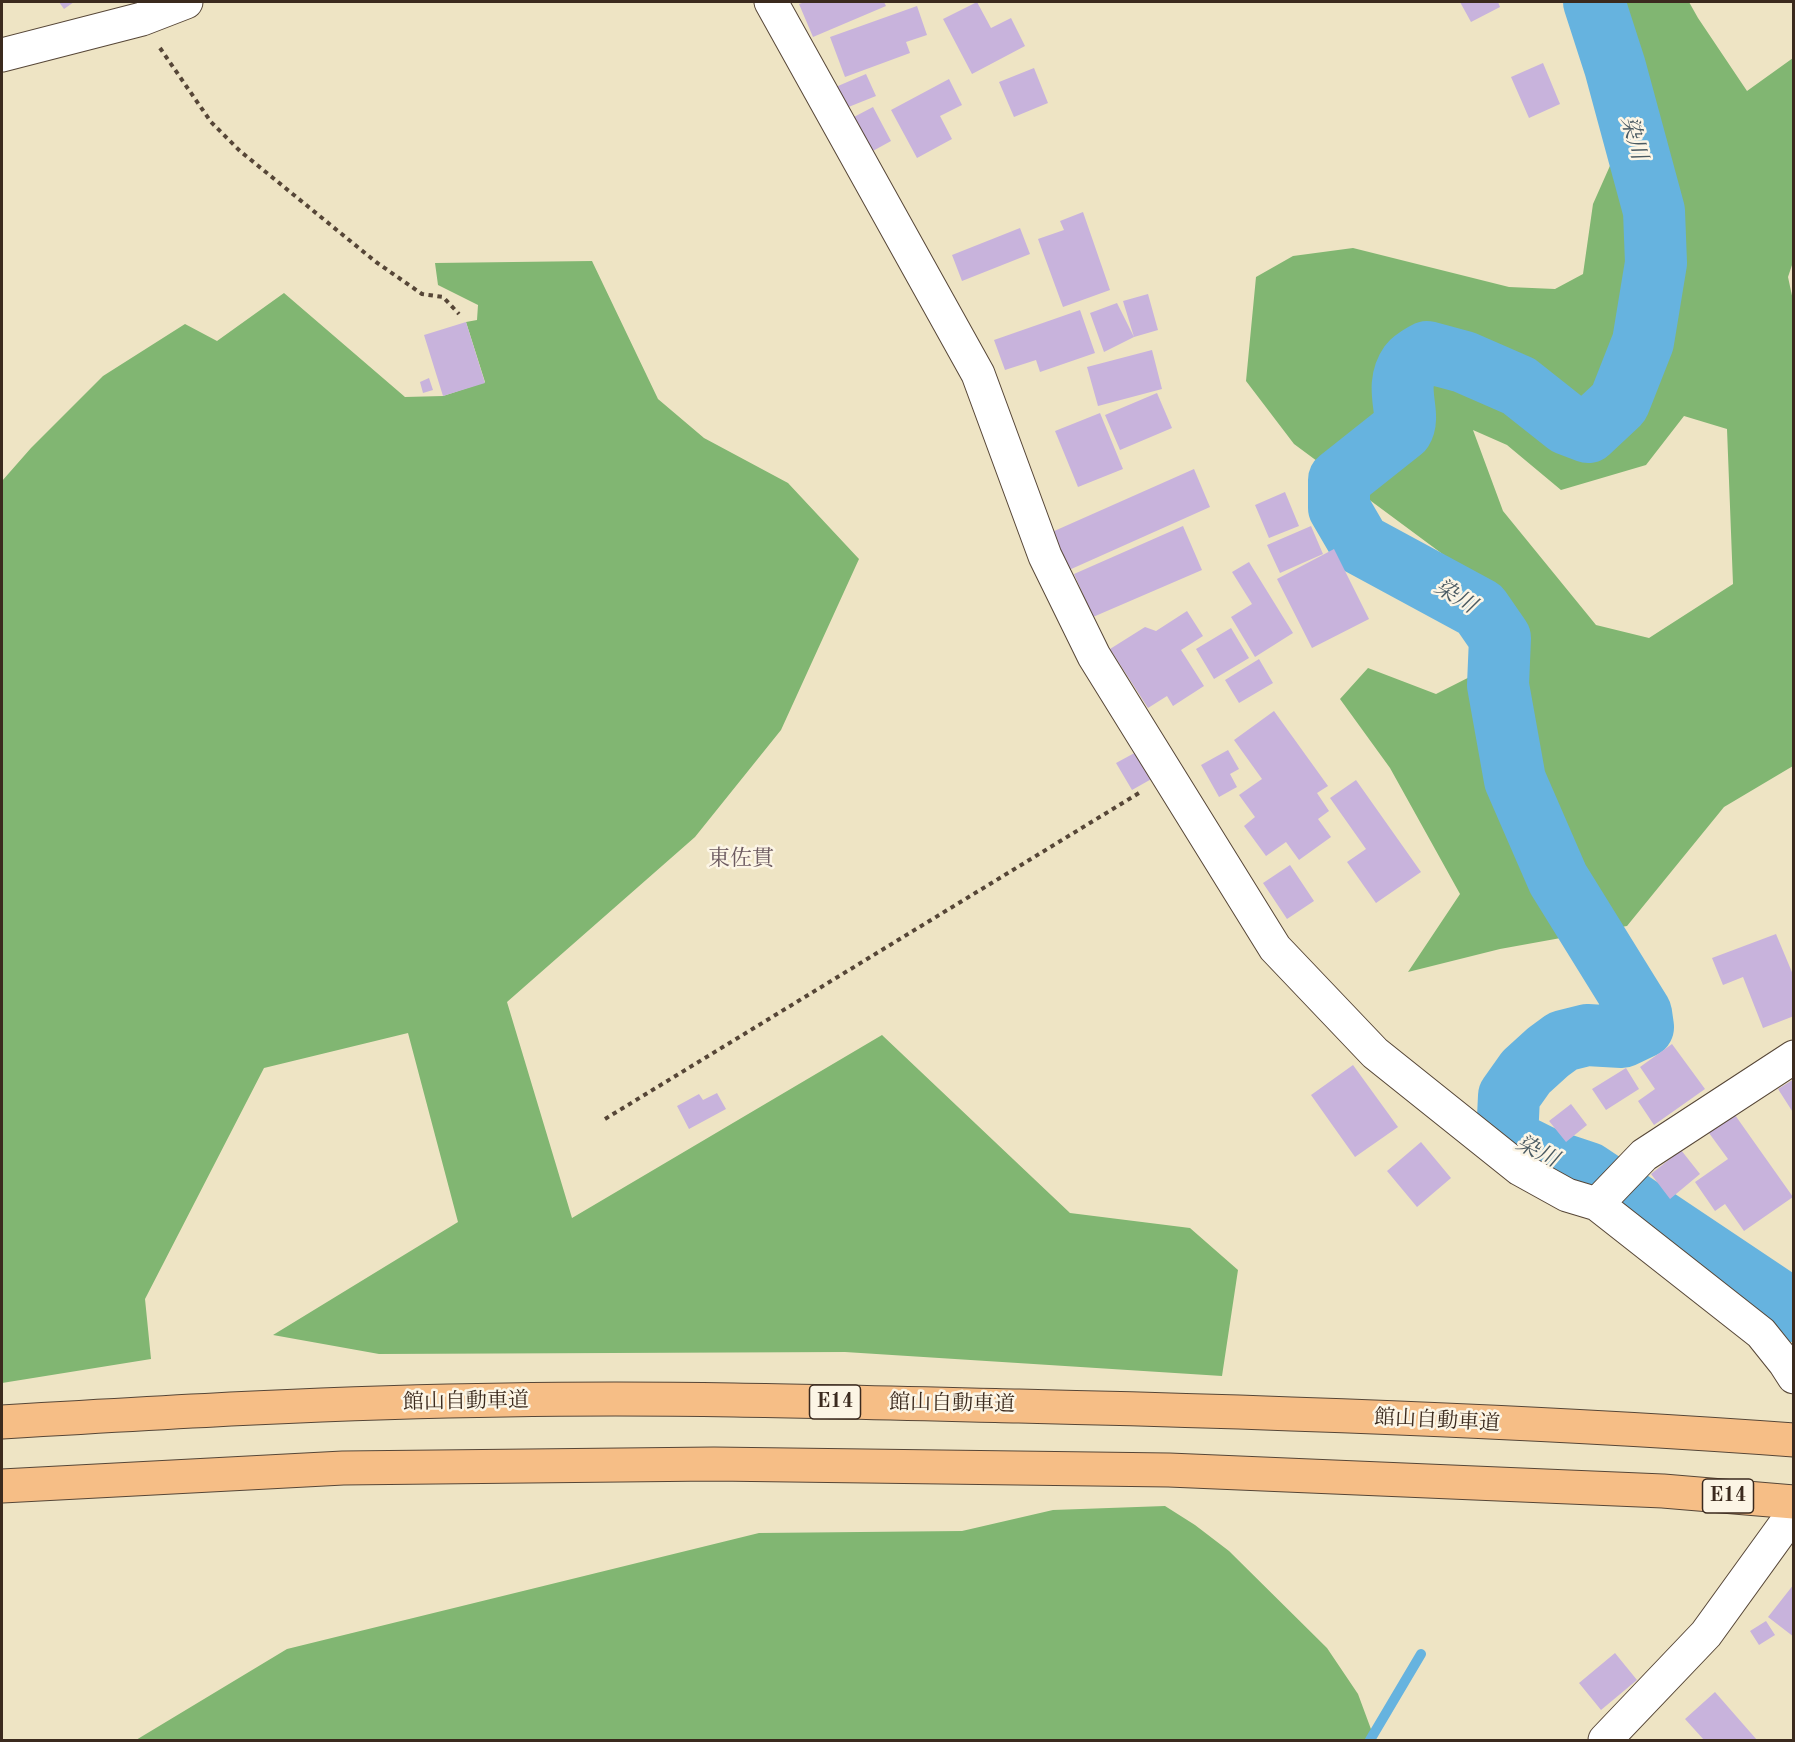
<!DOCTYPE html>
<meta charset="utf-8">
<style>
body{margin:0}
#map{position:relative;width:1795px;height:1742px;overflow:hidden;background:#eee4c4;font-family:"Old Standard TT",serif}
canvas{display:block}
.frame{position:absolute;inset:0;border:3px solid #3b2a1e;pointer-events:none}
</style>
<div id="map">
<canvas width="1795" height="1742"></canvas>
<div class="frame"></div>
</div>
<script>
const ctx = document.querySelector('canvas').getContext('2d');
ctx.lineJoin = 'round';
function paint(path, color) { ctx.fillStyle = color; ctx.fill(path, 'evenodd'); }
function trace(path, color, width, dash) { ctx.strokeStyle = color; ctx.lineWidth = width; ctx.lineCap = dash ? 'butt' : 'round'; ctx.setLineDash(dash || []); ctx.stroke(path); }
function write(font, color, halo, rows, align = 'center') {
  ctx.font = font + ' "Old Standard TT","Noto Serif JP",serif'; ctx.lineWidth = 5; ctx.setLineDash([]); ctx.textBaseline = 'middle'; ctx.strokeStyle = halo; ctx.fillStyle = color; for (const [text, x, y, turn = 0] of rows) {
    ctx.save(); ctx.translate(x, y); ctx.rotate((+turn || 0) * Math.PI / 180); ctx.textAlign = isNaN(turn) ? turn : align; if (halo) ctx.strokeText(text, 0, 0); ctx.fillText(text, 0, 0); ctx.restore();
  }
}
const forest = new Path2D(`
 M1572,2H1689L1698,18L1747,91L1793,58L1794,259L1788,277L1794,305L1793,766L1724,807L1627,926L1500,949L1408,972L1460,894L1390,768L1340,699L1368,668L1436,694L1525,649L1508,606L1456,564L1294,444L1246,381L1256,277L1293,256L1353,248L1509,287L1555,289L1583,274L1593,204L1649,78ZM1684,416L1727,429L1733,584L1649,638L1596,625L1503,511L1473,430L1507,445L1561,490L1646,465Z
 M592,261L658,399L704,438L788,483L859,559L781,730L695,837L507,1002L572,1218L882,1035L1070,1213L1190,1228L1238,1270L1222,1376L845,1352L379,1354L273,1335L458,1222L408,1033L264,1068L145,1299L151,1359L2,1383V481L31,448L103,376L185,324L217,341L284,293L405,397L443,396L485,382L466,322L477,320L478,305L438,285L435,263Z
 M1165,1506L1195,1525L1229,1551L1327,1648L1358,1694L1375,1740H136L287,1649L759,1533L962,1531L1053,1510Z`);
const stream = new Path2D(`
 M1370,1740L1421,1654`);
const river = new Path2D(`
 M1594,2L1615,67L1654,211L1656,263L1643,342L1619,403L1588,432L1567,424L1519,386L1464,362L1427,352C1422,355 1414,359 1410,364C1393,388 1412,414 1402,430L1339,480V508L1360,544L1480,609L1500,638L1498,685L1515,780L1558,879L1641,1013L1643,1027L1622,1037L1587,1035L1563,1041L1548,1052L1526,1072L1509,1096L1507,1139L1549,1160L1588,1173L1794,1311`);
const building = new Path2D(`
 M59,2H74L64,9Z
 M805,2H884L886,6L813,37L799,4Z
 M977,2L991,28L1011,18L1025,46L972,74L943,19Z
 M1460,2H1498L1500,7L1471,22Z
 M917,6L927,35L906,42L910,53L845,77L830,37Z
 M1543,63L1560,104L1529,118L1511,77Z
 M1034,68L1048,103L1014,117L999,82Z
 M866,74L876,96L841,110L831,89Z
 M949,79L962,105L940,116L952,139L917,158L891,110Z
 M873,107L891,141L871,152L852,118Z
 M1083,212L1110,290L1063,307L1038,239L1064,230L1060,221Z
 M1020,228L1030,254L962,281L952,255Z
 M1148,294L1158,330L1134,337L1104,352L1090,313L1117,303L1134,337L1123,301Z
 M1080,310L1095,353L1040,372L1036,360L1005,370L994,340Z
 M466,322L485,383L443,396L424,335Z
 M1152,350L1162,389L1098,406L1087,367Z
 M429,378L433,390L423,393L420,382Z
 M1157,393L1172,428L1120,450L1105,415Z
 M1100,413L1123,469L1078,487L1055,431Z
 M1194,469L1210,507L1069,570L1052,532Z
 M1285,492L1299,526L1269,538L1255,505Z
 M1183,526L1202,570L1093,617L1074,574Z
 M1311,526L1323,554L1280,573L1267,545Z
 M1334,549L1369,619L1312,648L1277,579Z
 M1249,562L1293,633L1255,657L1231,617L1252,604L1232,572Z
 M1187,611L1203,636L1181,650L1204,686L1173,706L1167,696L1148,708L1110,649L1145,627L1156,631Z
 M1231,628L1249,658L1214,679L1196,649Z
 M1259,659L1273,683L1239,703L1225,680Z
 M1274,711L1328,786L1317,793L1329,811L1318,819L1331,837L1299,860L1286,842L1266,856L1244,826L1255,817L1239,795L1262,779L1234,740Z
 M1140,750L1155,777L1132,790L1116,763Z
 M1228,750L1239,769L1230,774L1237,787L1219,797L1201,765Z
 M1356,780L1421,872L1376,903L1347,862L1366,849L1330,798Z
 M1290,865L1314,901L1287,919L1263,883Z
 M1776,934L1794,977V1016L1763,1028L1743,977L1723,985L1712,958Z
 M1672,1044L1705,1089L1654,1125L1638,1101L1655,1089L1640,1067Z
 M1353,1065L1398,1127L1355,1157L1311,1095Z
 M1626,1068L1639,1089L1606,1110L1592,1089Z
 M1794,1079V1114L1778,1089Z
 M717,1093L726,1109L689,1129L677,1106L699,1094L703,1100Z
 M1571,1104L1587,1125L1566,1142L1549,1121Z
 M1735,1115L1793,1197L1744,1231L1725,1204L1715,1211L1695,1182L1728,1159L1709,1133Z
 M1421,1142L1451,1178L1417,1207L1387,1171Z
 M1681,1150L1700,1174L1670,1199L1651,1174Z
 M1794,1584V1637L1768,1617Z
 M1766,1621L1775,1635L1759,1645L1750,1631Z
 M1615,1653L1637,1680L1601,1710L1579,1683Z
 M1715,1692L1757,1740H1704L1685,1719Z`);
const path = new Path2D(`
 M160,48L211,122L240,151L376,262L422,294L443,297L459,314
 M605,1119L1139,793`);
const street = new Path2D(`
 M771,2L978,374L1045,556L1094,656L1275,948L1375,1053L1520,1169L1567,1195L1597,1204L1644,1155L1794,1057
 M2,55L142,19L186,2
 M1597,1204L1761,1333L1785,1363L1794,1377
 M1605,1740L1706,1634L1787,1522L1794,1508`);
const highway = new Path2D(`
 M2,1422C169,1412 337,1402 506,1400C677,1397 848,1402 1019,1406C1277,1412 1536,1421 1794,1440
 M2,1486L343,1468L714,1464L1169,1470L1663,1491L1794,1502`);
const shields = [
 [835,1402,51],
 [1728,1496,51]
];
const shieldNames = [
 ["E14",835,1402],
 ["E14",1728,1496]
];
const streetNames = [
 ["館山自動車道",466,1402,-1],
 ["館山自動車道",952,1404,1],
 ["館山自動車道",1437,1421,3]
];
const waterNames = [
 ["染川",1633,138,74],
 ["染川",1455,597,31],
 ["染川",1537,1152,26]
];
const neighbourhoodNames = [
 ["東佐貫",741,859]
];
paint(forest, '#81b672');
trace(stream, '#66b3df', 10);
trace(river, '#66b3df', 62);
paint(building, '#c8b3dc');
trace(street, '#564637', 35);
trace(highway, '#564637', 35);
trace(path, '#564637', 4, [4.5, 4.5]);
trace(street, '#fff', 33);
trace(highway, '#f6be86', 33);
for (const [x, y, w] of shields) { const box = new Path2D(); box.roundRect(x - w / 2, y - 17, w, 34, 4.5); ctx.fillStyle = '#fcf5e5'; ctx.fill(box); trace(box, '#3b2a1e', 1.5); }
write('bold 20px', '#3b2a1e', null, shieldNames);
write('21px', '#3b2a1e', '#fcf5e5', streetNames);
write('italic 22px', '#4a5a62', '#fcf5e5', waterNames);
write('22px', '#6c5a60', '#fcf5e5', neighbourhoodNames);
</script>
